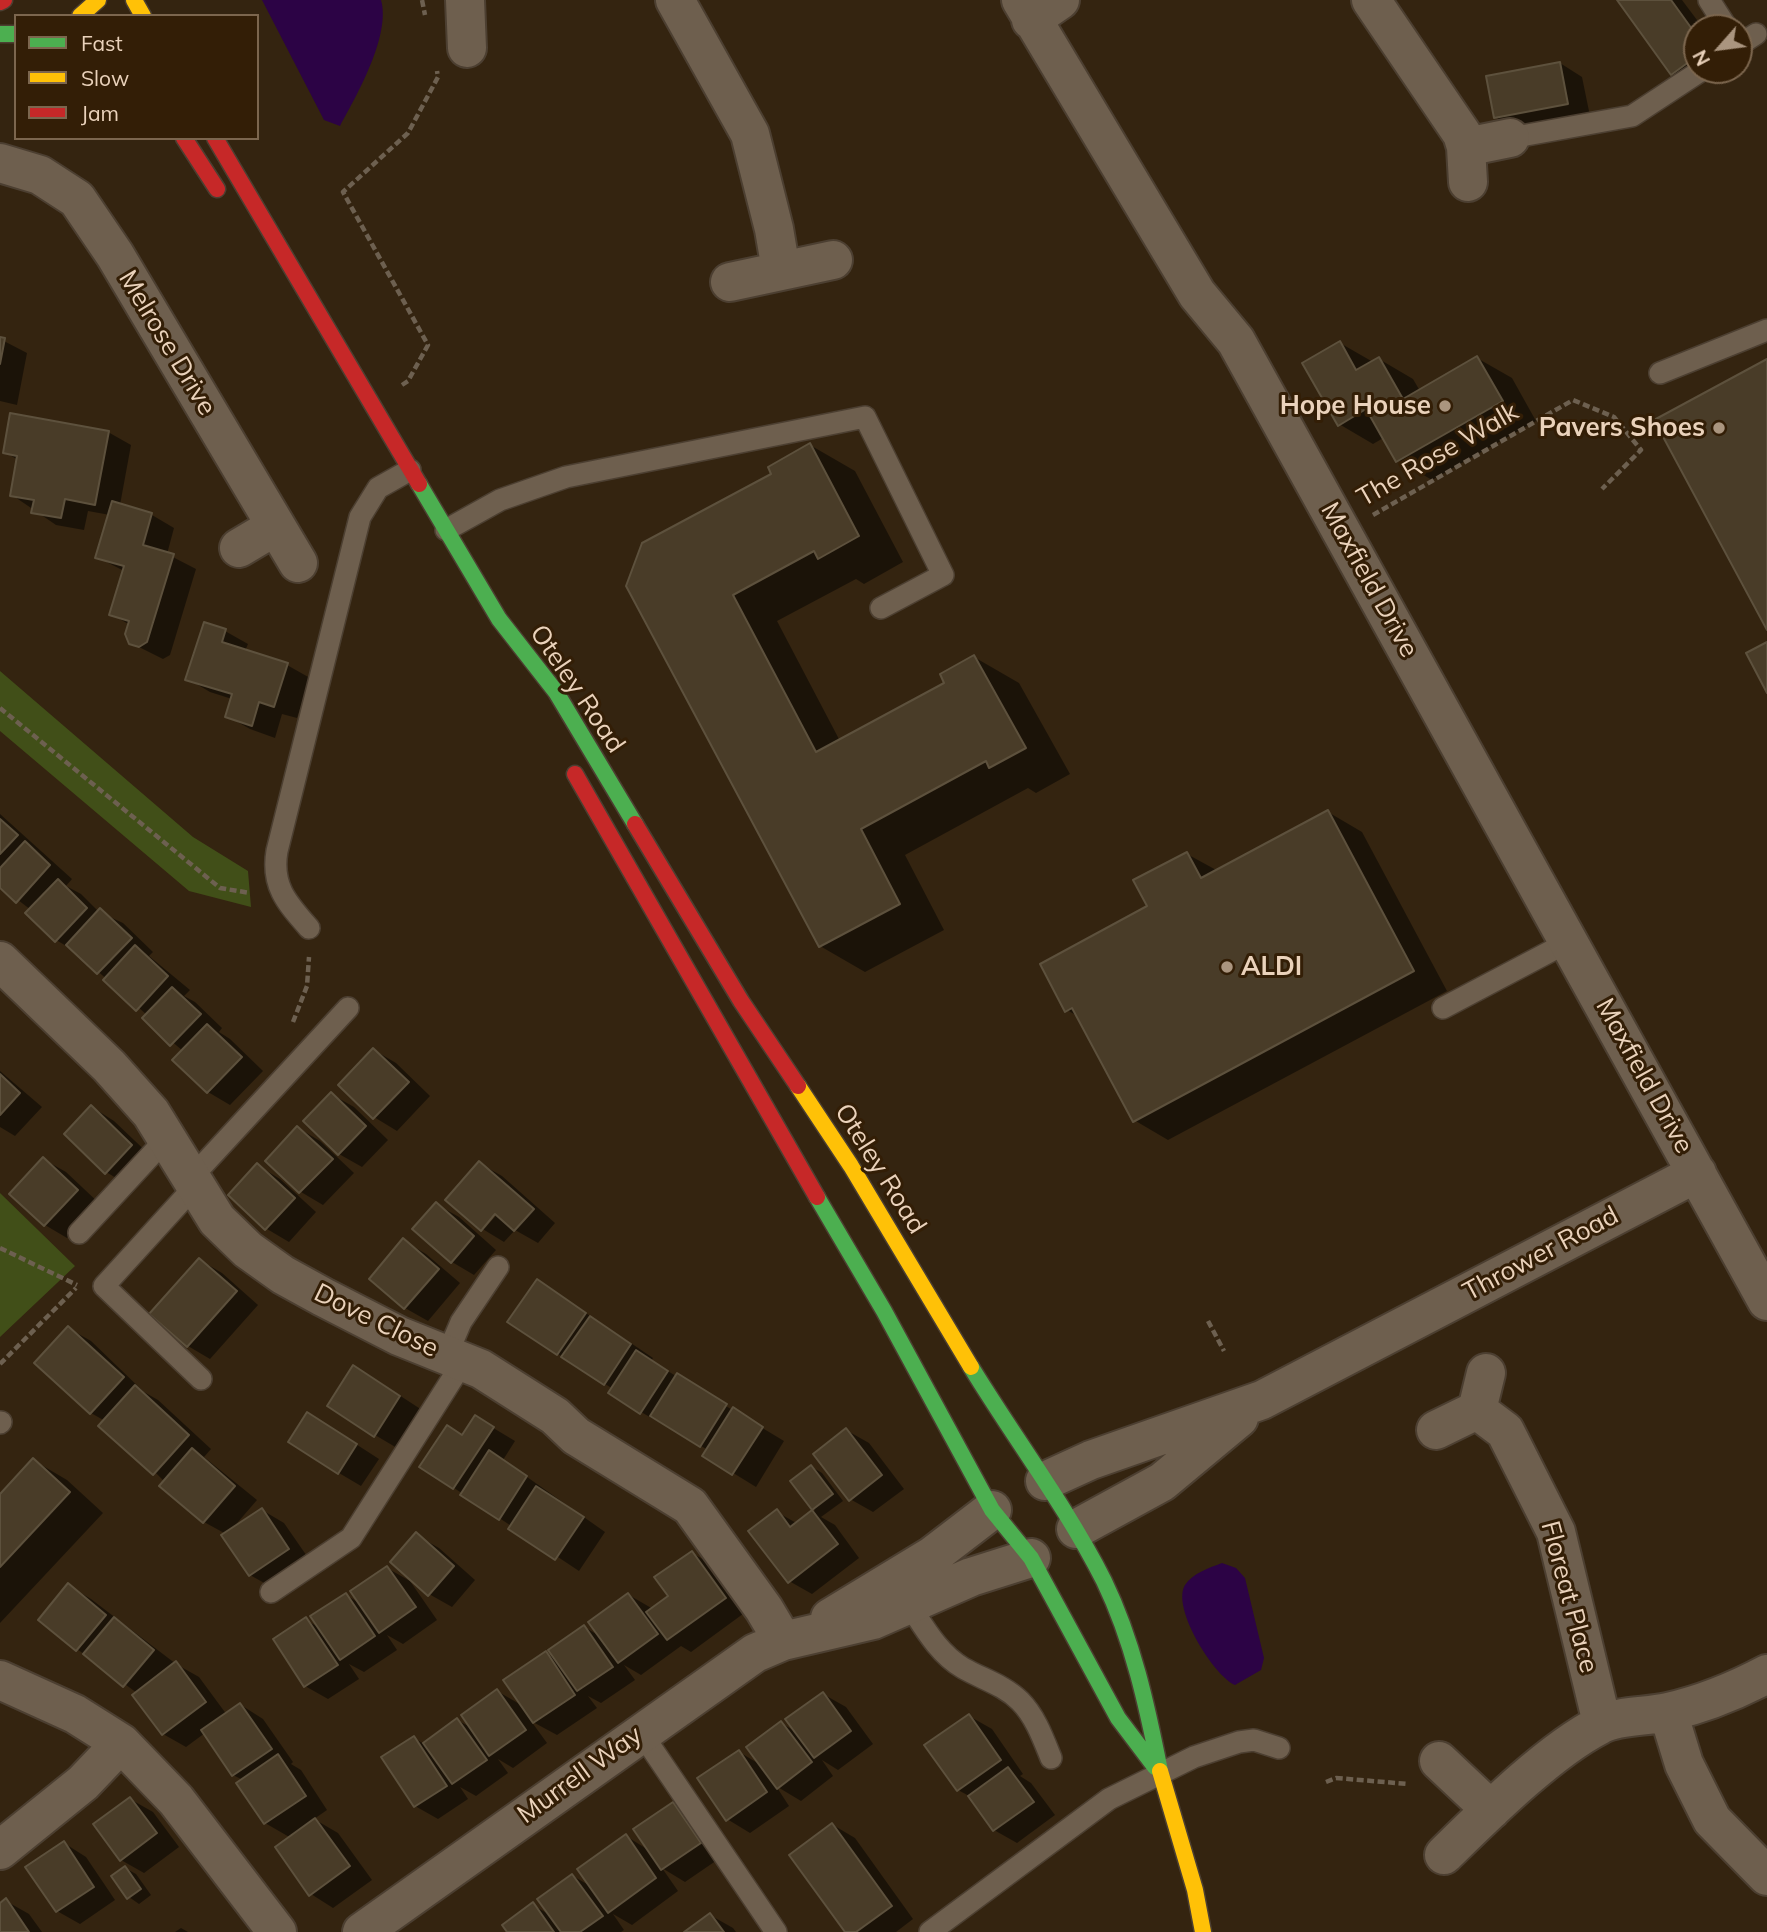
<!DOCTYPE html>
<style>
body{margin:0}
#map{position:relative;width:1767px;height:1932px;overflow:hidden;background:#342410;font-family:Mulish,sans-serif}
canvas{display:block}
.legend{position:absolute;left:14px;top:14px;width:245px;height:126px;box-sizing:border-box;background:#331e06;border:2px solid #7c664e;margin:0;padding:9px 12px;list-style:none;font-size:21px;color:#ead2bb}
.legend li{display:flex;align-items:center;gap:14px;height:35px}
.legend b{width:35px;border:2px solid #7c664e}
.north{position:absolute;left:1683px;top:14px;width:70px;height:70px;box-sizing:border-box;background:#331e06;border:2px solid #7c664e;border-radius:50%;rotate:242deg;font-size:19px;font-weight:700;line-height:28px;text-align:center;color:#ead2bb}
.north::after{content:'';display:block;margin:auto;width:24px;height:32px;background:#aa957f;clip-path:polygon(50% 0,100% 100%,50% 72%,0 100%)}
</style>
<div id="map">
<canvas width="1767" height="1932"></canvas>
<ul class="legend">
<li><b style="height:9px;background:#4caf50"></b>Fast</li>
<li><b style="height:9px;background:#ffc107"></b>Slow</li>
<li><b style="height:9px;background:#c62828"></b>Jam</li>
</ul>
<div class="north">N</div>
</div>
<script>
const ctx = document.querySelector('canvas').getContext('2d');
ctx.lineJoin = 'round';
function paint(path, color) { ctx.fillStyle = color; ctx.fill(path, 'evenodd'); }
function trace(path, color, width, dash) { ctx.strokeStyle = color; ctx.lineWidth = width; ctx.lineCap = dash ? 'butt' : 'round'; ctx.setLineDash(dash || []); ctx.stroke(path); }
function write(font, color, halo, rows, align = 'center') {
  ctx.font = font + ' Mulish,sans-serif'; ctx.lineWidth = 6; ctx.setLineDash([]); ctx.textBaseline = 'middle'; ctx.strokeStyle = halo; ctx.fillStyle = color; for (const [text, x, y, turn = 0] of rows) {
    ctx.save(); ctx.translate(x, y); ctx.rotate((+turn || 0) * Math.PI / 180); ctx.textAlign = isNaN(turn) ? turn : align; if (halo) ctx.strokeText(text, 0, 0); ctx.fillText(text, 0, 0); ctx.restore();
  }
}
const green = new Path2D(`
 M0,671L193,837L248,871L251,907L189,891L0,731Z
 M0,1193L75,1266L0,1337Z`);
const water = new Path2D(`
 M262,0H381C391,35 357,95 340,126L324,120Z
 M1222,1563L1236,1568L1245,1578L1264,1658L1261,1670L1235,1685C1214,1676 1171,1608 1185,1585C1193,1573 1209,1568 1222,1563Z`);
const shadow = new Path2D(`
 M1619,0H1682L1703,28H1697V70H1718L1695,87L1672,73Z
 M1560,63L1582,77L1590,116L1518,130L1495,117Z
 M0,339L27,353L17,405L0,401Z
 M1340,343L1373,362L1379,359L1413,379L1420,391L1477,358L1512,378L1536,421L1432,480L1398,460L1385,437L1373,444L1339,424Z
 M108,432L131,445L120,505L152,515L174,528L167,554L196,569L170,655L163,659L131,643L130,625L111,614L124,571L97,557L110,515L88,511L84,530L56,525L12,495L18,460L5,452Z
 M810,445L855,471L903,562L864,584L856,579L777,621L840,741L946,683L974,657L1019,683L1070,774L1036,793L1028,788L905,855L944,930L865,972L820,946L628,585Z
 M225,631L248,644L245,651L287,665L310,678L297,718L282,714L275,738L250,729L227,716L232,699L210,692L188,679Z
 M1328,812L1362,832L1447,991L1168,1140L1134,1120L1079,1017L1067,1010L1149,907L1187,854L1218,871Z
 M0,814L72,879L66,886L81,894L99,912L123,923L153,952L149,956L190,990L184,996L195,1002L222,1028L219,1032L230,1039L263,1071L230,1105L208,1092L183,1051L144,1018L147,1015L75,951L56,940L31,910L0,886Z
 M374,1050L396,1063L430,1096L397,1131L374,1117Z
 M0,1071L42,1107L15,1136L0,1127Z
 M331,1094L354,1107L388,1140L362,1167L339,1154L305,1121Z
 M92,1107L114,1121L154,1159L128,1185L106,1172Z
 M298,1128L320,1141L354,1173L323,1205L301,1192L267,1160Z
 M43,1159L66,1172L100,1204L67,1238L45,1225Z
 M479,1163L502,1176L555,1223L538,1243L515,1230L504,1242L481,1228H485L502,1209Z
 M257,1165L280,1179L316,1212L289,1242L267,1229L230,1195Z
 M436,1204L459,1217L496,1250L474,1275L452,1262Z
 M404,1241L426,1254L460,1283L428,1321L405,1308Z
 M200,1260L222,1273L258,1305L210,1359L188,1346Z
 M537,1281L613,1331L653,1358L651,1361L784,1441L756,1487L704,1455L708,1450L641,1412L613,1389L558,1354Z
 M68,1328L91,1341L144,1392L158,1400L211,1449L204,1457L257,1500L232,1529L262,1510L284,1523L311,1562L273,1588L250,1575L226,1534L204,1522L105,1421L91,1413Z
 M376,1380L422,1410L397,1448L375,1435Z
 M475,1417L515,1441L503,1460L605,1532L579,1571L421,1466L463,1436Z
 M331,1428L379,1459L361,1486L339,1473Z
 M846,1430L869,1443L904,1489L873,1512L850,1499Z
 M33,1460L67,1480L103,1513L0,1623V1496Z
 M812,1467L822,1473L843,1501L821,1517L835,1525L859,1558L812,1594L789,1581L777,1512L798,1524L815,1510L793,1481Z
 M416,1535L439,1548L475,1580L452,1607L429,1594Z
 M692,1553L715,1566L747,1611L691,1652L681,1646L641,1675L624,1665L635,1680L601,1703L588,1696L597,1708L557,1735L531,1721L547,1743L513,1768L498,1759L508,1773L476,1796L460,1787L468,1799L438,1819L415,1806L414,1738L424,1744L457,1720L472,1728L497,1691L523,1706L546,1653L558,1660L584,1627L600,1636L629,1595L653,1609L671,1596Z
 M387,1568L410,1581L437,1620L403,1644L387,1635L397,1650L364,1672L349,1664L359,1679L328,1699L305,1686L306,1620L320,1628L346,1595L361,1604Z
 M69,1586L91,1599L176,1664L199,1677L227,1715L241,1705L263,1719L293,1762L291,1764L301,1770L327,1810L314,1819L338,1833L372,1880L333,1908L311,1894L291,1838L265,1823L243,1780L233,1775L205,1733L186,1747L163,1734L135,1695L137,1693L77,1649Z
 M823,1694L846,1707L873,1744L838,1770L822,1760L833,1776L801,1801L776,1786L789,1806L750,1833L727,1819L739,1752L761,1765L781,1723L798,1733Z
 M969,1716L992,1729L1023,1774L1020,1776L1031,1783L1055,1815L1017,1843L994,1830L971,1797L958,1790Z
 M130,1799L153,1812L179,1847L144,1873L121,1860Z
 M673,1804L696,1817L723,1856L685,1882L662,1868L678,1891L632,1925L613,1914L624,1930L621,1932H509L533,1905L550,1915L573,1876L592,1887L626,1836L650,1851Z
 M833,1825L855,1838L913,1919L896,1932H847Z
 M64,1843L86,1857L115,1900L80,1924L57,1911Z
 M125,1868L136,1874L151,1895L139,1904L129,1897Z
 M6,1901L29,1914L42,1932H0V1905Z
 M710,1915L733,1928L736,1932H687Z
 M181,1928L188,1932H175Z`);
const building = new Path2D(`
 M1617,0H1671L1697,36V56L1671,75Z
 M1560,62L1568,104L1494,118L1486,76Z
 M0,337L5,338L0,364Z
 M1340,341L1356,370L1379,357L1403,399L1477,356L1503,401L1396,462L1366,409L1338,426L1302,363Z
 M1767,359V630L1654,420Z
 M10,413L109,431L95,505L65,499L61,518L31,513L34,500L10,496L17,456L3,453Z
 M810,443L859,536L818,559L814,551L733,595L816,752L944,683L940,674L974,655L1026,748L989,768L986,761L861,829L900,904L819,947L626,586L642,543L771,474L768,467Z
 M112,501L152,513L143,545L174,554L147,642L139,647L129,644L125,634L129,621L109,615L124,566L95,558Z
 M204,622L226,629L222,642L288,663L274,707L259,702L252,726L225,717L232,694L185,680Z
 M1767,642V693L1746,653Z
 M1328,810L1414,971L1133,1122L1072,1008L1065,1012L1040,964L1147,906L1133,880L1187,852L1201,878Z
 M0,819L18,835L0,854Z
 M25,841L50,865L16,903L0,888V868Z
 M58,879L87,908L55,942L25,913Z
 M100,908L132,938L97,974L66,945Z
 M135,945L168,976L136,1011L103,980Z
 M172,987L201,1014L170,1046L142,1018Z
 M207,1024L242,1057L207,1093L172,1060Z
 M373,1048L409,1082L373,1119L338,1085Z
 M0,1074L20,1093L0,1115Z
 M331,1092L366,1126L338,1155L303,1121Z
 M91,1105L132,1145L105,1174L64,1134Z
 M297,1126L333,1159L299,1193L265,1161Z
 M43,1157L78,1190L44,1226L9,1194Z
 M479,1161L534,1209L514,1231L495,1214L481,1231L445,1200Z
 M257,1163L295,1198L265,1230L228,1195Z
 M436,1202L474,1236L451,1263L412,1229Z
 M403,1238L439,1269L404,1309L369,1279Z
 M199,1258L237,1291L187,1347L149,1314Z
 M537,1279L586,1313L557,1355L507,1322Z
 M590,1316L631,1344L604,1385L561,1357Z
 M68,1326L124,1377L90,1414L34,1363Z
 M636,1350L668,1371L640,1414L608,1393Z
 M353,1365L400,1396L374,1437L327,1406Z
 M677,1373L727,1404L700,1447L650,1416Z
 M135,1385L189,1435L153,1475L98,1426Z
 M733,1407L763,1427L732,1475L702,1456Z
 M307,1412L357,1444L338,1474L288,1442Z
 M475,1415L494,1427L453,1489L419,1467L447,1425L462,1435Z
 M846,1428L882,1475L849,1501L813,1454Z
 M192,1448L235,1486L203,1523L159,1486Z
 M489,1450L527,1476L499,1520L460,1495Z
 M33,1458L70,1492L0,1567V1494Z
 M811,1465L833,1494L812,1510L790,1481Z
 M536,1486L584,1517L555,1560L508,1529Z
 M262,1508L289,1549L249,1576L221,1535Z
 M777,1509L790,1527L812,1510L838,1544L788,1583L748,1531Z
 M416,1532L454,1566L428,1596L390,1562Z
 M692,1551L726,1598L667,1640L646,1612L668,1596L654,1577Z
 M387,1566L416,1607L379,1633L350,1591Z
 M68,1583L106,1615L76,1651L38,1620Z
 M346,1593L375,1636L340,1660L310,1616Z
 M628,1593L658,1634L618,1663L588,1622Z
 M114,1617L154,1650L123,1687L83,1654Z
 M306,1617L338,1665L304,1687L273,1639Z
 M584,1625L613,1667L577,1691L548,1650Z
 M546,1651L575,1695L533,1723L503,1680Z
 M176,1661L206,1702L162,1735L132,1695Z
 M497,1689L526,1730L489,1756L461,1715Z
 M823,1692L851,1731L814,1758L785,1719Z
 M240,1703L272,1749L232,1776L201,1730Z
 M969,1714L1001,1760L957,1791L924,1745Z
 M457,1718L487,1760L452,1784L423,1743Z
 M781,1721L812,1762L777,1789L746,1747Z
 M414,1736L447,1786L414,1807L381,1757Z
 M739,1750L767,1792L726,1821L697,1778Z
 M278,1754L306,1796L264,1824L236,1783Z
 M1008,1767L1034,1802L993,1831L968,1796Z
 M130,1797L157,1833L120,1861L93,1824Z
 M673,1802L701,1843L661,1870L633,1829Z
 M315,1818L350,1866L309,1896L275,1847Z
 M832,1823L892,1906L856,1932H845L789,1855Z
 M626,1834L656,1878L608,1913L577,1869Z
 M64,1841L94,1887L56,1912L25,1867Z
 M125,1866L141,1889L127,1899L111,1876Z
 M572,1874L603,1916L580,1932H561L537,1899Z
 M6,1898L29,1932H0V1903Z
 M533,1902L554,1932H507L502,1925Z
 M710,1913L724,1932H684Z`);
const path = new Path2D(`
 M422,0L425,15
 M402,385L408,381L428,345L343,192L408,133L438,77L437,71
 M1373,515L1573,400L1614,417L1641,450L1602,489
 M0,708L220,888L250,893
 M293,1022L307,986L309,957
 M0,1248L77,1285
 M1208,1321L1224,1351
 M0,1364L76,1288
 M1326,1782L1336,1778L1408,1784`);
const lane = new Path2D(`
 M1709,0L1727,28
 M1739,45L1756,34
 M1510,138L1632,116L1702,70
 M1660,373L1767,330
 M446,530L500,500L566,477L865,417L943,575L881,608
 M309,928C287,903 271,886 277,851L360,517L378,488L410,470
 M1443,1008L1570,941
 M191,1178L348,1008
 M196,1185L104,1286L201,1379
 M79,1233L166,1139
 M447,1355L461,1322L498,1267
 M0,1423L1,1422
 M271,1592L351,1538L463,1362
 M910,1606C925,1629 939,1654 963,1668C982,1679 1004,1685 1020,1701C1035,1716 1043,1738 1051,1758
 M640,1731L776,1932
 M930,1932L1109,1799L1194,1757L1239,1742L1254,1740L1279,1748`);
const street = new Path2D(`
 M465,0L467,48
 M675,0L750,134L774,229L781,270
 M1021,0L1197,294L1236,341L1767,1301
 M1371,0L1462,134L1466,147L1510,138
 M1031,20L1060,0
 M1466,147L1468,182
 M0,163L40,175L77,199L115,255L298,563
 M730,282L833,260
 M239,548L276,526
 M0,961L109,1066L151,1113L217,1220L248,1250L283,1275L323,1297L399,1336L481,1369L555,1416L576,1436L690,1506L764,1609L783,1641
 M1477,1410L1486,1373
 M1436,1430L1477,1410L1505,1431L1556,1532L1602,1723
 M1045,1481L1091,1460L1262,1400L1697,1173
 M1076,1529L1162,1482L1239,1418
 M830,1618L932,1556L992,1510
 M0,1680L75,1714L121,1743L176,1800L277,1932
 M1668,1712L1684,1764L1712,1820L1767,1876
 M1439,1761L1491,1810
 M0,1850L83,1783L121,1743
 M1444,1855C1486,1814 1549,1751 1600,1725C1618,1715 1647,1717 1668,1712C1703,1704 1735,1691 1767,1674
 M362,1932L755,1653L783,1641L873,1620L971,1577L1031,1558`);
const fast = new Path2D(`
 M0,34H16
 M419,484L499,619L556,692L635,824
 M817,1197L884,1311L992,1510L1031,1558L1118,1718L1155,1767
 M971,1367C1015,1439 1066,1506 1104,1581C1133,1641 1147,1706 1160,1771`);
const slow = new Path2D(`
 M134,0L143,16
 M80,16L98,0
 M798,1086L851,1166L971,1367
 M1160,1771L1195,1890L1203,1932`);
const jam = new Path2D(`
 M0,2L4,0
 M184,138L217,189
 M215,138L419,484
 M575,774L817,1197
 M635,824L741,1001L798,1086`);
const markers = [
 [1445,406,7,"#aa957f"],
 [1719,428,7,"#aa957f"],
 [1227,967,7,"#aa957f"]
];
const streetNames = [
 ["Melrose Drive",167,343,59],
 ["The Rose Walk",1438,455,-30],
 ["Maxfield Drive",1369,580,61],
 ["Oteley Road",577,689,56],
 ["Maxfield Drive",1644,1076,61],
 ["Oteley Road",880,1169,58],
 ["Thrower Road",1541,1254,-28],
 ["Dove Close",376,1321,26],
 ["Floreat Place",1569,1597,75],
 ["Murrell Way",580,1775,-36]
];
const poiNames = [
 ["Hope House",1431,406],
 ["Pavers Shoes",1705,428],
 ["ALDI",1241,967,"left"]
];
paint(green, '#414f18');
paint(water, '#2c0345');
paint(shadow, '#0007');
paint(building, '#493c28');
trace(building, '#5d513d', 2);
trace(lane, '#4c3f31', 24);
trace(street, '#4c3f31', 42);
trace(fast, '#4c3f31', 19);
trace(slow, '#4c3f31', 19);
trace(jam, '#4c3f31', 19);
trace(path, '#6d6050', 4.5, [7, 3.5]);
trace(lane, '#6e5f4e', 21);
trace(street, '#6e5f4e', 38);
trace(fast, '#4caf50', 16);
trace(slow, '#ffc107', 16);
trace(jam, '#c62828', 16);
for (const [x, y, r, color] of markers) { const dot = new Path2D(); dot.arc(x, y, r, 0, 2 * Math.PI); ctx.fillStyle = color; ctx.fill(dot); trace(dot, '#331e06', 2.5); }
write('26px', '#ead2bb', '#331e06', streetNames);
write('bold 26px', '#ead2bb', '#331e06', poiNames, 'right');
</script>
